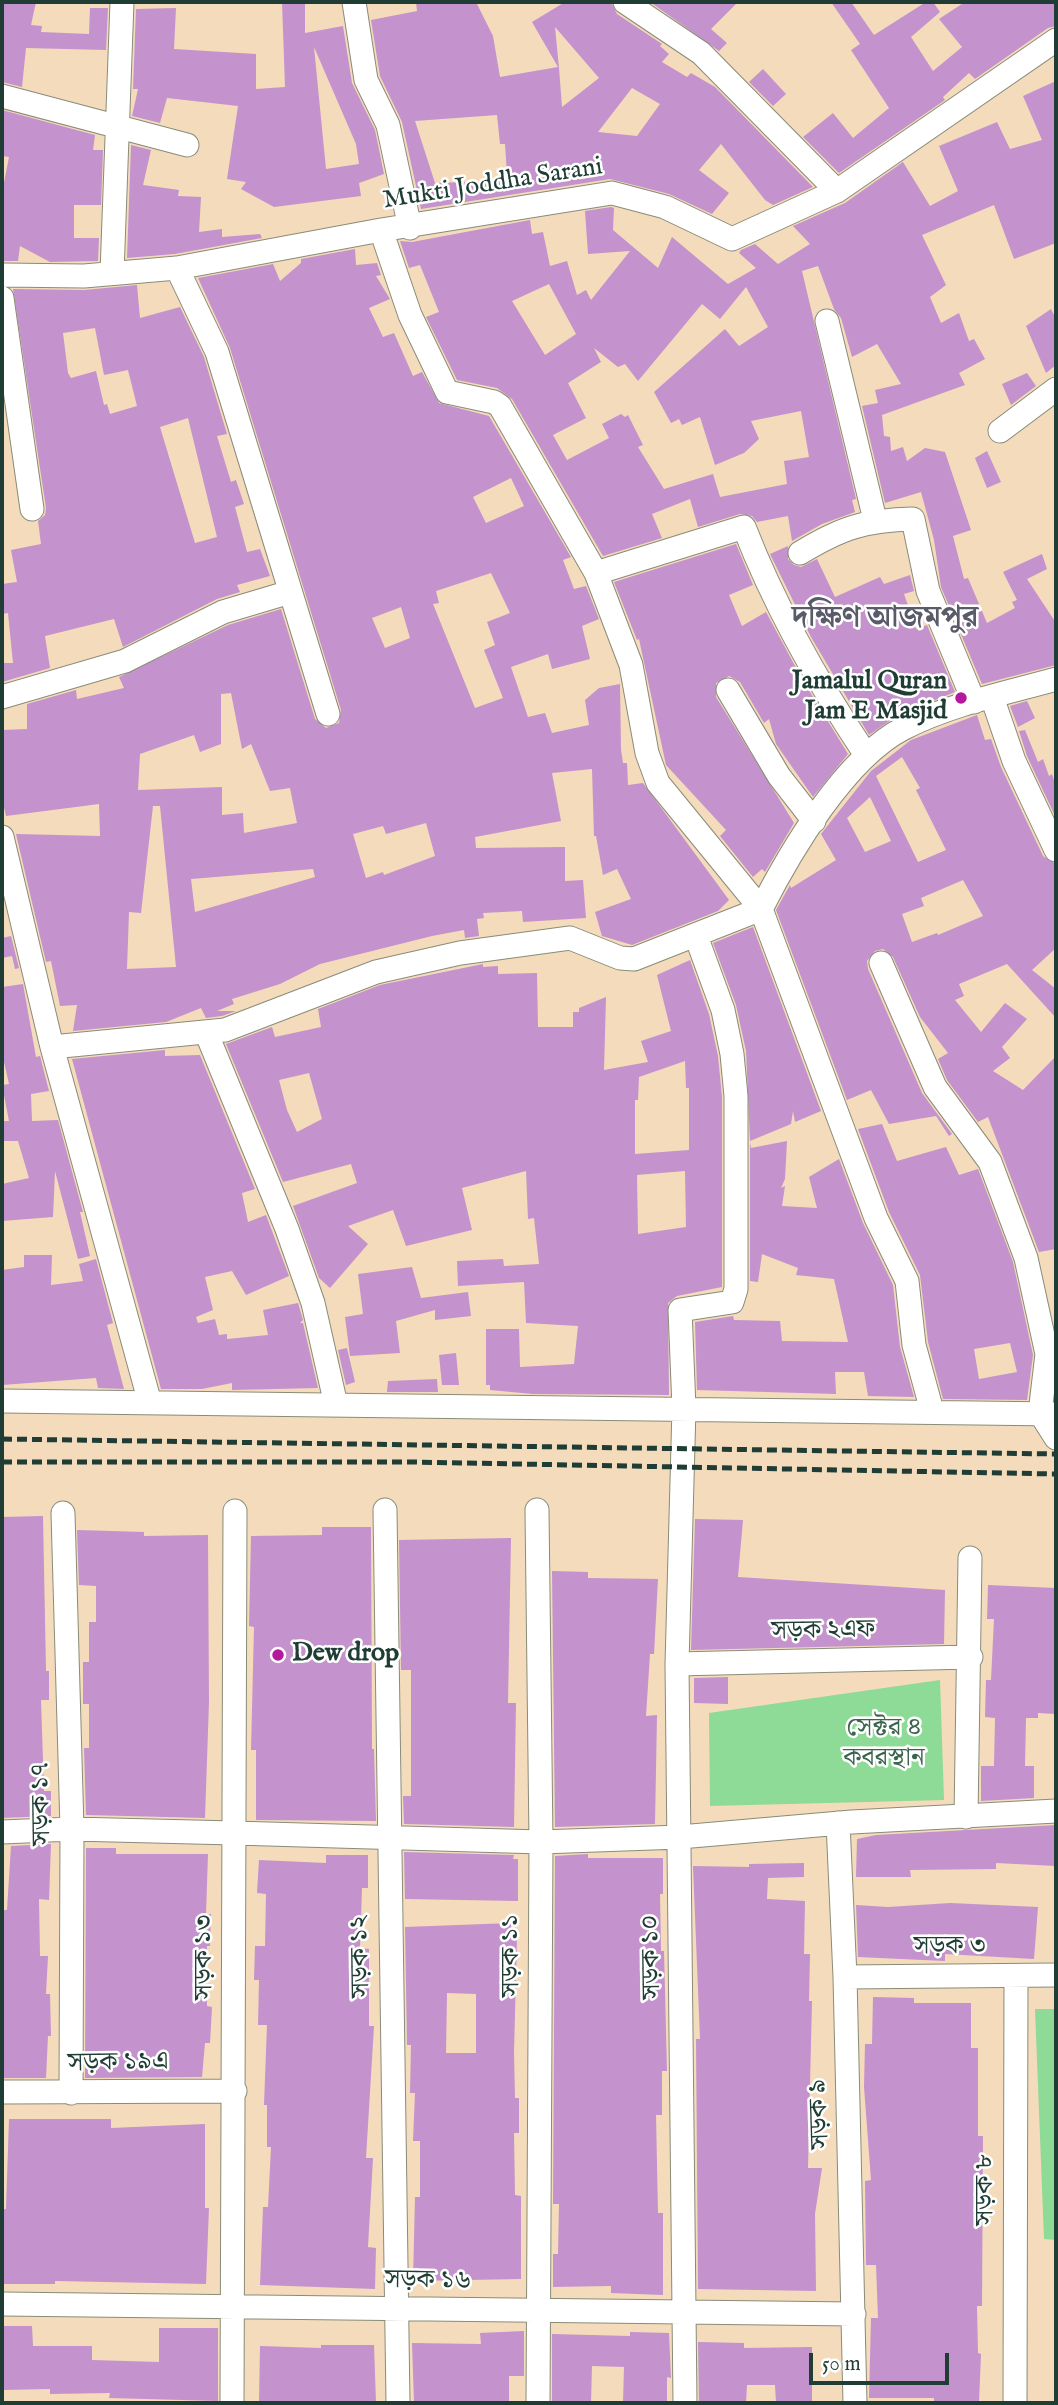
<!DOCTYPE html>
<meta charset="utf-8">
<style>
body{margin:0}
#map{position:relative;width:1058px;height:2405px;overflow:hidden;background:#f3dbbc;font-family:"IM FELL English",serif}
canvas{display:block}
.frame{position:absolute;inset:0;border:4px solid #1f3d34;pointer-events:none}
.scale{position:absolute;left:809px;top:2353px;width:140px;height:32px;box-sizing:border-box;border:4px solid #1f3d34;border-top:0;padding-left:9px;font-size:21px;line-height:24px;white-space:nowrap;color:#1f3d34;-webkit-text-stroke:5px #fff;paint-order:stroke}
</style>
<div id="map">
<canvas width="1058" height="2405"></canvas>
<div class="frame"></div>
<div class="scale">50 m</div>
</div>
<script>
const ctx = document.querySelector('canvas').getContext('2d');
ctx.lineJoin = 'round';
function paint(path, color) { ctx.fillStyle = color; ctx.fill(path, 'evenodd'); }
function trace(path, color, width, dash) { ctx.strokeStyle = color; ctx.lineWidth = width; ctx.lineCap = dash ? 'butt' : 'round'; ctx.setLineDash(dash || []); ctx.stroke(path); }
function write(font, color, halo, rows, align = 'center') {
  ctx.font = font + ' "IM FELL English","Noto Serif Bengali",serif'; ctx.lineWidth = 5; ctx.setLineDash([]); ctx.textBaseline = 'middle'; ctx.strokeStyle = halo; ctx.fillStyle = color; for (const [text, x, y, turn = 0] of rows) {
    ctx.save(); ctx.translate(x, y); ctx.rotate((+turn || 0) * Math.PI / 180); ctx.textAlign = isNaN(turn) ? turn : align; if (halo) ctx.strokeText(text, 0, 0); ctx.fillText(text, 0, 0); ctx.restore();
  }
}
const green = new Path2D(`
 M940,1680L944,1800L710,1806L709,1713Z
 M1035,2009H1056V2240L1044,2239Z`);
const building = new Path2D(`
 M2,2H36L31,25L42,26L41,32L89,34L90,8H108L106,50L26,48L22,87L2,82Z
 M282,2H305V33L343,26L352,83L375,130L384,174L359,183L361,196L274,207L241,189L246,182L227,179L238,106L167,98L160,123L132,116L138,89H133L136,9L176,8L174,49L256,54V89L285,87ZM314,47L356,144L359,164L326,169Z
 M416,2H476L493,36L500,77L558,67L532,22L565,2H611L617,14L662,44L660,46L669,54L662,62L687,77L691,73L715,87L813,187L773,205L765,200L721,144L699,170L729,193L712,214L669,194L610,179L421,209L402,122L380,76L371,20L417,11ZM555,27L599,78L562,107L559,68ZM632,88L660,104L637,136L598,132ZM497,115L500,144H505L507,174L500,176L501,181L435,183L415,121Z
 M650,2H738L711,29L727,43L719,51Z
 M831,2H851L874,35L926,2H933L940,12L911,37L933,71L962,47L939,19L965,2H1056V26L1048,28L975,79L969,73L943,97L945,100L839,173L803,137L833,113L853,138L889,108L851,50L860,44Z
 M763,69L786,94L773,106L749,82Z
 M1056,81V243L1014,259L994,205L922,235L946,285L930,297L941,323L959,313L969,341L974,339L985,359L959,373L965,385L882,415L884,436L890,437L891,451L903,447L907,461L925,448L945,452L971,530L953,536L964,579L968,578L987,623L1015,608L1012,602L1017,600L1003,572L1042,554L1047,569L1027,579L1056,623V665L982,684L941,587L934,540L921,492L885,503L862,406L878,403L875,390L901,384L877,344L852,357L841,318L834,309L818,266L802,271L856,499L852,500L855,512L822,524L792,541L788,516L757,522L752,516L740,514L698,527L690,499L652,514L662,538L603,556L512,399L497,388L457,380L426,317L439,312L420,265L409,268L400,241L412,242L530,220L532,234L543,232L550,266L567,261L577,295L586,290L591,300L630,251L588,254L585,211L611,207L614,208L613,230L658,268L672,237L728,284L756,268L739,253L741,250L755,244L778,264L810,244L793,226L845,203L903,162L930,206L958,191L939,146L997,122L1010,149L1042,140L1023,96ZM549,284L576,334L545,355L512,301ZM746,287L768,327L739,346L725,329L654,392L671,423L679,419L682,425L700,417L715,465L744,453L759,439L751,421L801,411L809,457L784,461L787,484L720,497L713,474L664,489L638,447L643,445L628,415L625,417L621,414L602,424L609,438L567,460L553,435L586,418L568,383L601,362L594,348L618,367L625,364L638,381L702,304L720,319Z
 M2,110L95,135L93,150H103L101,205H74V238H99L98,261L50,262L20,246L18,261H2V193L9,157L2,156Z
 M131,145L151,150L143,185L179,190L178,196L201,197L199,232L222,229V237L260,234L262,238L175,254L127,258Z
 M355,249L356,265L377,263L381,275L376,276L390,299L369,308L383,337L394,333L413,376L422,372L439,403L489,416L571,557L563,560L574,589L586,586L599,619L582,626L590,659L552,669L548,654L511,667L528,717L545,713L552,733L589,725L585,700L599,688L620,684L621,750L623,763H627L628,785L643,783L729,900L718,911L632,945L602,936L595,912L631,899L617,869L603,875L596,836H594L592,769L552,773L561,821L475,837L476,848L565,847V881L583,880L586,918L523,922L522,911L483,913L484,918L477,919L479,936L465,938L464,930L432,936L320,964L280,984L232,999L234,1004L217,1011H236L222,1016L206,1018L201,1008L166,1022L73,1031L77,1005L60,1006L51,961L46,962L16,834L100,836L99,804L6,816L2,799V730L27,729V704L76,690L77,699L124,688L119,677L228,625L281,609L315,719L326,728L339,723L341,710L230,348L198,278L273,264L280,281L301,263V259ZM511,478L524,506L486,523L473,497ZM491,573L510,613L487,622L495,645L484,650L503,698L475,708L433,604L439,603L436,591ZM401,607L410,638L385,648L372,618ZM231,693L242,749L251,744L270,791L290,788L297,823L244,833L243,813L222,815V787L138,790L140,754L194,735L200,752L221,744V694ZM153,806H160L176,967L127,969L129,912L141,913ZM426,823L435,856L384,875L383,872L366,878L353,834L383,826L386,834ZM313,869L315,877L195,912L191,879Z
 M137,285L140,318L180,307L204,357L227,434L217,436L231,482L236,480L244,504L235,507L247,552L260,549L270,576L237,585L240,592L217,599L123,647L114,619L45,636L50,668L2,682V663H13L8,613L2,614V584L17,582L11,550L41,544L38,521L45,515L46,508L13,289L84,290ZM95,328L104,375L128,370L137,406L110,414L107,404L104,405L96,371L71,378L68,373L63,333ZM188,418L217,537L195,543L160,427Z
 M1051,309L1056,319V365L1046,373L1026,326Z
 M1027,373L1036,386L1011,405L1002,384Z
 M987,451L1001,482L987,488L975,458Z
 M736,544L753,585L729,595L742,626L766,612L802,679L848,754L813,797L776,744L769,719L764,723L740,682L729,676L716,683V697L794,823L765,872L762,869L753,877L720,836L726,830L666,765L639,639L637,640L614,582Z
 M788,546V559L794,565L801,567L817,559L835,597L880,577L884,584L910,575L914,591L904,594L916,629L927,625L955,692L898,715L869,735L811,637L770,554Z
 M1027,701L1035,718L1018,727L1010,706Z
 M977,715L985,740L991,739L1001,767L1043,856L1056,864V948L1032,970L1056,989V1018L1007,964L959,984L964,996L955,1000L981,1032L1005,1003L1027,1019L1002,1047L1010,1058L993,1071L1023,1090L1056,1056V1249L1039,1252L988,1117L978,1122L947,1080L938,1059L948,1053L920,1017L893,957L883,949L875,951L867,961L868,969L922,1093L952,1134L949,1136L936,1116L889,1124L871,1090L847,1100L776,910L790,885L791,888L836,860L821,834L871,771L911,740ZM902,757L920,788L916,790L946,850L918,862L876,776ZM870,797L891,841L865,852L847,818ZM963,880L983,916L938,935L937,933L912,942L902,914L924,906L921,898Z
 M1025,730L1038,762L1043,759L1049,776L1052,774L1056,786V818L1027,756L1019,731Z
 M753,927L821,1111L795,1122L793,1111L791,1124L750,1141L746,1051L736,1005L713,943Z
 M11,936L19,968L15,969L12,956L2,958V938Z
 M690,960L709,1014L718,1056L722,1097V1287L677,1296L668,1303L669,1395L533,1394L490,1390V1385H486V1329H519L520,1367L574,1364L578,1326L526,1323L524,1282L458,1286L457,1261L503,1259L504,1266L539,1264L534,1218L528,1219L526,1171L462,1188L472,1230L406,1246L393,1210L348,1226L368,1244L330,1288L319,1278L293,1206L357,1183L351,1164L283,1182L226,1044L272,1027L275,1037L321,1027L318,1009L380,985L483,964V967L498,966V974L537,973L538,1027H573V1012H579V1008L606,997L604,1070L648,1062L641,1041L671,1031L657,975ZM685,1061L686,1088H689V1150L635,1154V1100H638L639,1077ZM309,1073L322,1119L297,1132L287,1110L279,1080ZM685,1171L686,1227L638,1234L637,1175Z
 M23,984L36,1057L40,1056L49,1091L31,1094L32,1121L58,1120L83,1212H80L90,1256L78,1259L55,1171L53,1217L2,1221V1184L29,1178L18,1141H2V1121H9L2,1085L9,1084L2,1053V987Z
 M165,1050V1056L200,1055L255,1189L242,1193L248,1222L266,1215L289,1276L246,1295L232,1271L205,1277L213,1310L196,1317L198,1323L215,1319L219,1335L227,1334V1339L268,1335L263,1310L298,1303L303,1320L300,1323H303L318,1388L232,1390V1383L202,1389H161L72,1059Z
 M882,1124L897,1161L946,1147L959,1175L978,1169L1013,1262L1033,1355L1027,1400L943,1399L928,1342L920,1275L889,1212L858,1129ZM1010,1343L1017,1372L979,1379L974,1349Z
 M787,1141L785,1179L781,1188L785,1186L782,1206L817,1208L809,1177L839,1159L863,1223L893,1285L900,1347L914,1397L868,1396L864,1372H835L836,1394L697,1390L695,1322L733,1316L734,1320L780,1321L782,1341L848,1342L834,1279L796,1275L798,1268L762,1254L758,1282L750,1281V1143L751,1148Z
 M24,1255H52L51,1285L83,1281L79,1264L96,1259L113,1323L107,1325L124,1389L98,1388L96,1378L2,1385V1270L24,1267Z
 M412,1267L421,1298L468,1292L471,1316L435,1320V1310L396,1321L400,1353L350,1356L345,1317L363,1314L358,1274Z
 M347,1348L355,1382L346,1385L338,1350Z
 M456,1353L459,1385H442L439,1355Z
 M437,1379L438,1392H387L388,1381Z
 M43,1516L46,1671H49V1700H41L44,1791H51V1816L2,1818V1517Z
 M695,1519L743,1520L738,1577L945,1590L944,1644L691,1650Z
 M322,1527H371L372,1749H374L376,1821L256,1820V1750H251L254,1627L249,1626L251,1536L322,1535Z
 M77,1530L144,1532V1536L208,1535L209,1702L205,1818L86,1815L84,1748H89V1704H83V1662H89V1622H96V1586L79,1585Z
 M511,1538L508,1703H516L514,1827L404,1824L403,1796H411V1670H401L399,1540Z
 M552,1571L588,1572V1578L658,1579L654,1654H650L646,1716L657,1715L655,1824L555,1827Z
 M988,1585L1056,1588V1714L1038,1713V1718H1026L1025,1766H1034V1798L981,1801V1766H994L995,1718L985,1717L986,1680H991L994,1619H987Z
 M728,1677V1704L694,1703V1678Z
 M1056,1825V1866L996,1863V1869L910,1870L911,1877H856L857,1839L876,1835Z
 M51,1844L49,1900L39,1899L40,1956H48L46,1994H50L51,2036H48L46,2078H2V1910H7L11,1846Z
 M86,1848H116V1854H208L206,1914H211L210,1946H207V2006L212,2007L210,2043H205L202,2077L85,2078Z
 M404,1852L514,1855L513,1859H518V1901L405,1899Z
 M588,1854V1858H663V1894H660L661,1951H664L667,2071H662V2115H656L658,2213H663V2295L611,2293V2286L553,2287V2254H558L559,2204H553L555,1856Z
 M326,1855H368V1888H362L360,1948L369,1949V2026H374L366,2158H373L368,2247L376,2248L375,2289L260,2285L263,2207H268L271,2147H267V2105H264L267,2025H258L259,1980H254L255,1946H265L266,1894L257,1893L259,1860L326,1863Z
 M804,1863V1877L768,1878L767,1899L805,1901L804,1954H810L809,2001H812L808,2168H822L815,2214L816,2291L698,2289L696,2039H700L693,1866L749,1867V1864Z
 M950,1903L1038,1907L1034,1959L945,1954V1961L858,1957L856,1905L888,1907Z
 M511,1923V1937H517L514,2052L515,2098H519V2133H514L515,2195L521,2196V2279L413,2281L415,2197H420V2141H413L415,2093H410L411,2045H407L405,1927ZM447,1993L476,1994V2053H446Z
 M873,1997L914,1998V2003H971V2048H978V2136H983L982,2306H977L978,2353L981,2354L979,2403H934V2398H869L871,2318H878L876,2265H866L865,2181L871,2180L864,2087L865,2044H872Z
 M9,2119H111V2128L205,2124V2208H209L206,2284L55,2281V2284H2V2209H6Z
 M2,2326H32L33,2346H92V2360L159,2362V2328H218V2401L109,2398L110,2393L50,2394V2389L2,2390Z
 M524,2331V2376H509V2403H414L412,2343L481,2344L480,2333Z
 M630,2332L669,2333L671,2378L667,2377V2403H623L624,2367L592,2366L591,2403H552V2334L630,2336Z
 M698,2342L744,2343V2348L812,2347V2403H776L775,2385H747L746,2403H699Z
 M321,2345H374L376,2403H259L260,2346L321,2348Z`);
const minor = new Path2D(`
 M354,2L366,80L388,125L410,228
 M625,2L701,53L837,191
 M2,96L187,145
 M381,230L410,315L447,392L494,402L500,406L596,573L631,665L647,753L658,783L761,909L876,1218L907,1281L914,1345L932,1411
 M177,268L217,352L328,714
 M112,273L122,2
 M2,275L84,276L177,268L381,230L612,193L665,207L732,239L837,191L1056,40
 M2,298L32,509
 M827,321L875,520
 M1000,431L1056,389
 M800,553C841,528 865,520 913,519L928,591L974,702
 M596,573L744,527C775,607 818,683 866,755
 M728,690L779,776L814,821
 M2,697L125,661L223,612L290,592
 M992,697L1014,761L1056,850
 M2,837L52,1047L225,1030L376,972L460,953L570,938L620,958L634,959L761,909C790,852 845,758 904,728C951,704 1006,693 1056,679
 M881,963L935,1087L990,1162L1026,1258L1047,1354L1040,1413L1056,1438
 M206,1032L287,1229L313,1303L336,1405
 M52,1047L150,1403
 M2,1401L1056,1414
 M385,1510L398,2403
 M537,1510L541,1842L538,2403
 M63,1513L72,1829L71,2093
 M677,1664L971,1657
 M966,1817L970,1558
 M838,1823L845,1977L855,2403
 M2,1832L72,1829L234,1833L541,1842L680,1837L852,1822L1056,1811
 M845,1977L1056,1975
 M2,2092L235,2091
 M2,2304L854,2314
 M232,2403L235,1511
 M685,2403L677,1664L684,1408L680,1310L732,1302L736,1289V1096L732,1054L723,1010L696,936
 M1015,2403L1016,1976`);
const rail = new Path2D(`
 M2,1439L1056,1454
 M2,1462H411L1056,1474`);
const markers = [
 [961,698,7,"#b5179e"],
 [278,1655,7,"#b5179e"]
];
const streetNames = [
 ["Mukti Joddha Sarani",493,185,-9],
 ["সড়ক ২এফ",823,1632,-1],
 ["সড়ক ১৭",43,1804,-91],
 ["সড়ক ৩",950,1948],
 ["সড়ক ১১",513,1956,-90],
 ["সড়ক ১৩",206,1957,-90],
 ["সড়ক ১২",362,1957,-91],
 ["সড়ক ১০",653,1957,-91],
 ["সড়ক ১৯এ",118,2064,-1],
 ["সড়ক ৯",821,2114,-92],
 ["সড়ক ৮",987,2190,-90],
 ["সড়ক ১৬",428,2282,1]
];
const poiNames = [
 ["Jamalul Quran",947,683],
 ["Jam E Masjid",947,713],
 ["Dew drop",292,1655,"left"]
];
const parkNames = [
 ["সেক্টর ৪",884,1730],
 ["কবরস্থান",884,1760]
];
const quarterNames = [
 ["দক্ষিণ আজমপুর",885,620]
];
paint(green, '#8eda97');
paint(building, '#c492cc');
trace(minor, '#898c78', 25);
trace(minor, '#fff', 23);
trace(rail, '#1f3d34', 5, [10, 5]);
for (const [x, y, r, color] of markers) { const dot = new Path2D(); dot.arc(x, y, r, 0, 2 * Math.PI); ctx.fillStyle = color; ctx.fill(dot); trace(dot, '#fff', 2.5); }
write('26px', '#1f3d34', '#fff', streetNames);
write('bold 26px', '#1f3d34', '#fff', poiNames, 'right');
write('26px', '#3b644d', '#fff', parkNames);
write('bold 30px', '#595b69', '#fff', quarterNames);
</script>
